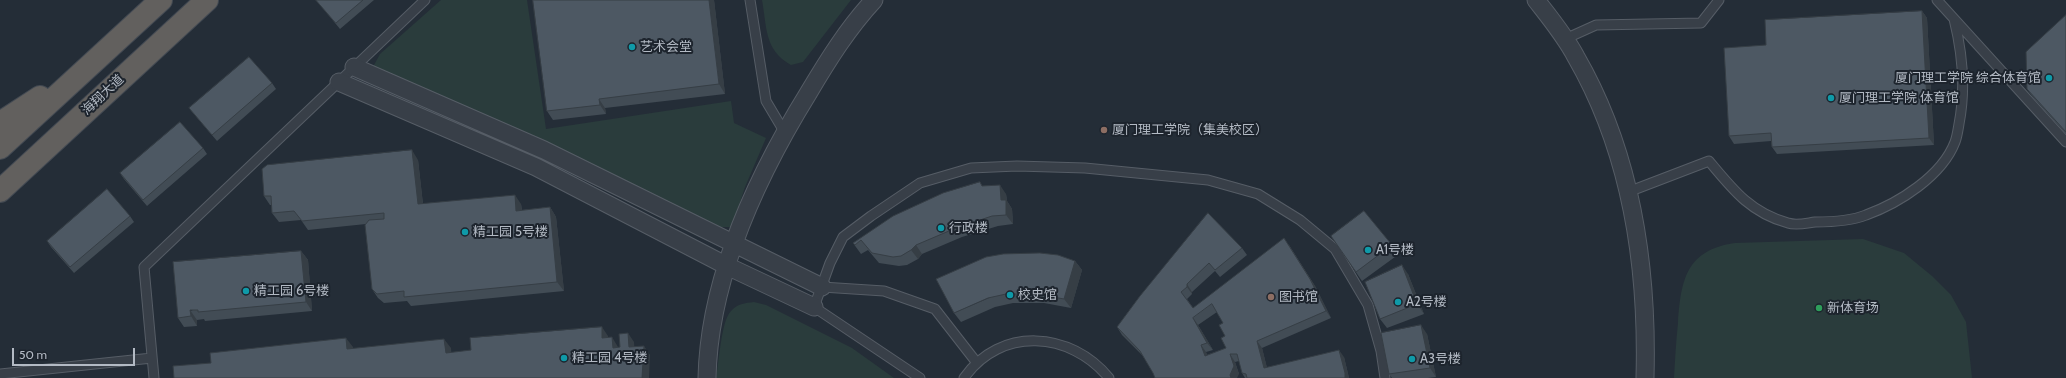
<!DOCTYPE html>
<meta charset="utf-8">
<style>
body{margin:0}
#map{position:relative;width:2066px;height:378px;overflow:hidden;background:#242d37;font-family:Cabin,sans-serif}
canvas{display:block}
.scale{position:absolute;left:12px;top:348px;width:123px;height:18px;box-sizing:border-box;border:2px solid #b3bac4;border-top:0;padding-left:5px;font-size:12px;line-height:14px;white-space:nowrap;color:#b3bac4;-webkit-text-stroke:3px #1d242d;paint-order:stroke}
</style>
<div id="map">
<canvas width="2066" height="378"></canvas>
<div class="scale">50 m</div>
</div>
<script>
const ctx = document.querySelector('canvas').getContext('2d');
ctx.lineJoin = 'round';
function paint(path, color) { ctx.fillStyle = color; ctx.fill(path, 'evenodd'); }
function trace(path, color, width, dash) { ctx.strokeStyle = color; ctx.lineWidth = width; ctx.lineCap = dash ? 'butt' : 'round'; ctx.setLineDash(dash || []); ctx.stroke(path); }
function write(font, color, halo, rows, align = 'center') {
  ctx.font = font + ' Cabin,"Noto Sans SC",sans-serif'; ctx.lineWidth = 4; ctx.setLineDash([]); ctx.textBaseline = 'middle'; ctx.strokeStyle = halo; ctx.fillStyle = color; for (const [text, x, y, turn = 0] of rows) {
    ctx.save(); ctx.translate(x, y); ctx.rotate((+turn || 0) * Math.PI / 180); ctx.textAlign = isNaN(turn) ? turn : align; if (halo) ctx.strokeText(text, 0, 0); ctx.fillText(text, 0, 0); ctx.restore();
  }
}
const green = new Path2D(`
 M441,0H527L546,129L731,101L734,123L766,138L745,187L732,227H716L373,67L380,54Z
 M762,0H851L803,62L791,65C764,50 767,27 762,0Z
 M1863,239L1904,253L1932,276L1951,295L1966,322L1972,378H1674C1675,360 1676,341 1678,323C1681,280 1686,250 1735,243Z
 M754,302L766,305L852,348L894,378H716C719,363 721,321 731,311C737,304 745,303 754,302Z`);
const service = new Path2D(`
 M750,0L766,101L785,133
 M1937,0L2066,142
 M1565,39L1596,25L1701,23L1719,0
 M1628,192L1709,161C1733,190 1751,213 1788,223C1796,226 1807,223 1815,222C1831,222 1851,221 1866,215C1899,203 1942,176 1955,142C1957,137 1958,130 1959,124C1966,88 1963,55 1954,19
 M822,287L884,291L935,309L977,363
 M0,374L152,358
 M154,378L144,267L425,0
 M920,378L814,307L830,263L843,237L871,216L920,183L971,168L1017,166L1085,168L1208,180L1258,194L1300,220L1335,249L1368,305L1381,351L1385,378
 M964,378C1000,326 1071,331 1109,378`);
const minor = new Path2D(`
 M1536,0C1550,18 1565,36 1576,57C1632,154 1648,268 1645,378
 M354,67L544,150L822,287
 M339,82L536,167L727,266L814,307
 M707,378C709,277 757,176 809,92C828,60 848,28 874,0`);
const trunk = new Path2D(`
 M0,123L40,97
 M0,148L161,0
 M0,191L207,0`);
const wall = new Path2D(`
 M316,0H374L340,29Z
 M533,0H714L725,94L605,108L606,114L553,120L547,111Z
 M1922,11L1927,18L1934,145L1777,154L1772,147L1771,141L1734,144L1729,136L1766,45Z
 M2066,15V134L2032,96L2027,89Z
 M272,83L276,89L217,141L194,114L189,108Z
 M203,148L207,154L147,206L124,179L120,173Z
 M418,160L423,204H521L522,210L550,207L556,217L564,291L411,306L407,301L384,303L378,298L372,289L366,224L308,230L301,220L279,222L272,213V205H270L264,196Z
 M982,186L1006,194L1007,201L1012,209L1013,224L998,226L962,237L922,254L918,259L907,265L899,266L879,263L868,250L861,254L853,243Z
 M130,216L134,222L74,273L51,247L47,241Z
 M1331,236L1392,245L1399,254L1362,281Z
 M1289,245L1315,286L1331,318L1262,348L1267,368L1344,357L1349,378H1245L1242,373L1239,361L1235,362L1239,374L1153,373L1143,356L1122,335L1117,327L1140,296L1242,248L1247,255L1220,277L1215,271L1192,292V294L1187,299L1193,308ZM1217,312L1223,323L1226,348L1207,355L1206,352L1213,350L1198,325Z
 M301,251L308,260L312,311L205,321L204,319L197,320V326L184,327L178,318Z
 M1075,261L1082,270L1071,308L1044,303H1013L995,307L961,322L954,313Z
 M1408,274L1424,314L1387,328L1380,319Z
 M1427,334L1436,377L1428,378H1392L1389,374Z`);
const shadedWall = new Path2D(`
 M709,0H714L725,94L719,84Z
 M1922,11L1927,18L1934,145L1929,138Z
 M599,99L605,108L606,114L600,105Z
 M412,150L418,160L424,214L418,204Z
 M1000,185L1006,194L1007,201L1012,209L1013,224L1006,215L1001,200Z
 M515,195L521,204L523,220L516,211Z
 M550,207L556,217L564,291L557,282Z
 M1284,238L1315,286L1331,318L1326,311Z
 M916,245L922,254L918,259L911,250Z
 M301,251L308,260L312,311L306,302Z
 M1075,261L1082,270L1071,308L1064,299Z
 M1402,265L1408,274L1424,314L1417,304Z
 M1187,284L1192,292V294L1187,287Z
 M190,310L197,320V326L191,316Z
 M1193,318L1198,325L1213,350L1207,343Z
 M1421,325L1427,334L1436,377L1430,368Z
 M602,327L608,336L609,347L602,338Z
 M628,333L634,342L635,357L629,347Z
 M612,337L618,347L619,357L613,348Z
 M346,338L353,347L354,358L347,349Z
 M444,339L451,348L452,362L446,353Z
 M1257,341L1262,348L1269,376L1264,368Z
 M1201,345L1206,352L1210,363L1205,356Z
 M644,346L650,355L649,378H642Z
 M1339,350L1344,357L1349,378H1345Z
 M1230,354L1235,362L1239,374L1237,378H1231L1230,375Z`);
const building = new Path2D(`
 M316,0H363L336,23Z
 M533,0H709L719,84L599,99L600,105L547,111Z
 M1922,11L1929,138L1772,147L1771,133L1729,136L1724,48L1766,45L1765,20Z
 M2066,15V132L2027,89L2026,52Z
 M249,57L272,83L212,135L189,108Z
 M180,122L203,148L143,200L120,173Z
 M412,150L418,204L515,195L516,211L550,207L557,282L404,297V291L377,294L372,289L365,225L369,220L384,219V213L302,221L294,211L272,213L271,196H264L262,169L267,165Z
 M980,182L982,186L1000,185L1001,200H1006V215L992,216L956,228L916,245L911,250L901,256L893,257L872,253L861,240L855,245L853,243L893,216L943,193Z
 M107,189L130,216L70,267L47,241Z
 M1364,211L1392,245L1356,272L1331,236Z
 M1208,213L1242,248L1215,270L1209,263L1187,284V287L1181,292L1193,308L1284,238L1310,279L1326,311L1257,341L1264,368L1339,350L1345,373V378H1247L1246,374L1242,373L1237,354H1230L1234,366L1230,375L1231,378H1155L1153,373L1140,351L1117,327L1140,296ZM1212,304L1223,323L1219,325L1225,336L1221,338L1226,348L1205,356L1201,345L1207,343L1193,318Z
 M301,251L306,302L198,312V310H190L191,316L178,318L173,262Z
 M1040,253L1058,255L1075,261L1064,299L1037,294H1006L988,298L954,313L936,279L986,257L1003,254Z
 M1402,265L1417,304L1380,319L1365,282Z
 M1421,325L1430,368L1389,374L1381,333Z
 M602,327V338L612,337L613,348L620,347L619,334L628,333L629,347L644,346L642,378H174L173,366L211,363L210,353L346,338L347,349L444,339L446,353L471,350L470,338Z`);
const markers = [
 [632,47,4,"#0f9aa8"],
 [2049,78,4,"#0f9aa8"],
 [1831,98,4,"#0f9aa8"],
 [1104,130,4,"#8d6e63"],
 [941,228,4,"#0f9aa8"],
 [465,232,4,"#0f9aa8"],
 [1368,250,4,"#0f9aa8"],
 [246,291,4,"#0f9aa8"],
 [1010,295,4,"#0f9aa8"],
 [1271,297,4,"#8d6e63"],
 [1398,302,4,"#0f9aa8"],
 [1819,308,4,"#2e9e5b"],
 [564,358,4,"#0f9aa8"],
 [1412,359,4,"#0f9aa8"]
];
const poiNames = [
 ["艺术会堂",640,47],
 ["厦门理工学院 综合体育馆",2041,78,"right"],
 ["厦门理工学院 体育馆",1839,98],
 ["厦门理工学院（集美校区）",1112,130],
 ["行政楼",949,228],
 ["精工园 5号楼",473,232],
 ["A1号楼",1376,250],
 ["精工园 6号楼",254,291],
 ["校史馆",1018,295],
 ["图书馆",1279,297],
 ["A2号楼",1406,302],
 ["新体育场",1827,308],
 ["精工园 4号楼",572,358],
 ["A3号楼",1420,359]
];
const streetNames = [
 ["海翔大道",103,95,-43]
];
paint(green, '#2a3c3c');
trace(service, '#565d66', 11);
trace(minor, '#565d66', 19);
trace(trunk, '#434a53', 24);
trace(service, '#383f48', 9);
trace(minor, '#383f48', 17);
trace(trunk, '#62605e', 22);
paint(wall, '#424c55');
paint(shadedWall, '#363e45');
paint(building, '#4d5863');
trace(building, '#363e45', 1);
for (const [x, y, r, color] of markers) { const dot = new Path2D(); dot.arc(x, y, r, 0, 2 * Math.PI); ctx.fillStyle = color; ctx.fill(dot); trace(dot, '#1d242d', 1.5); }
write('13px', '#b3bac4', '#1d242d', poiNames, 'left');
write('13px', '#b3bac4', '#1d242d', streetNames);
</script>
